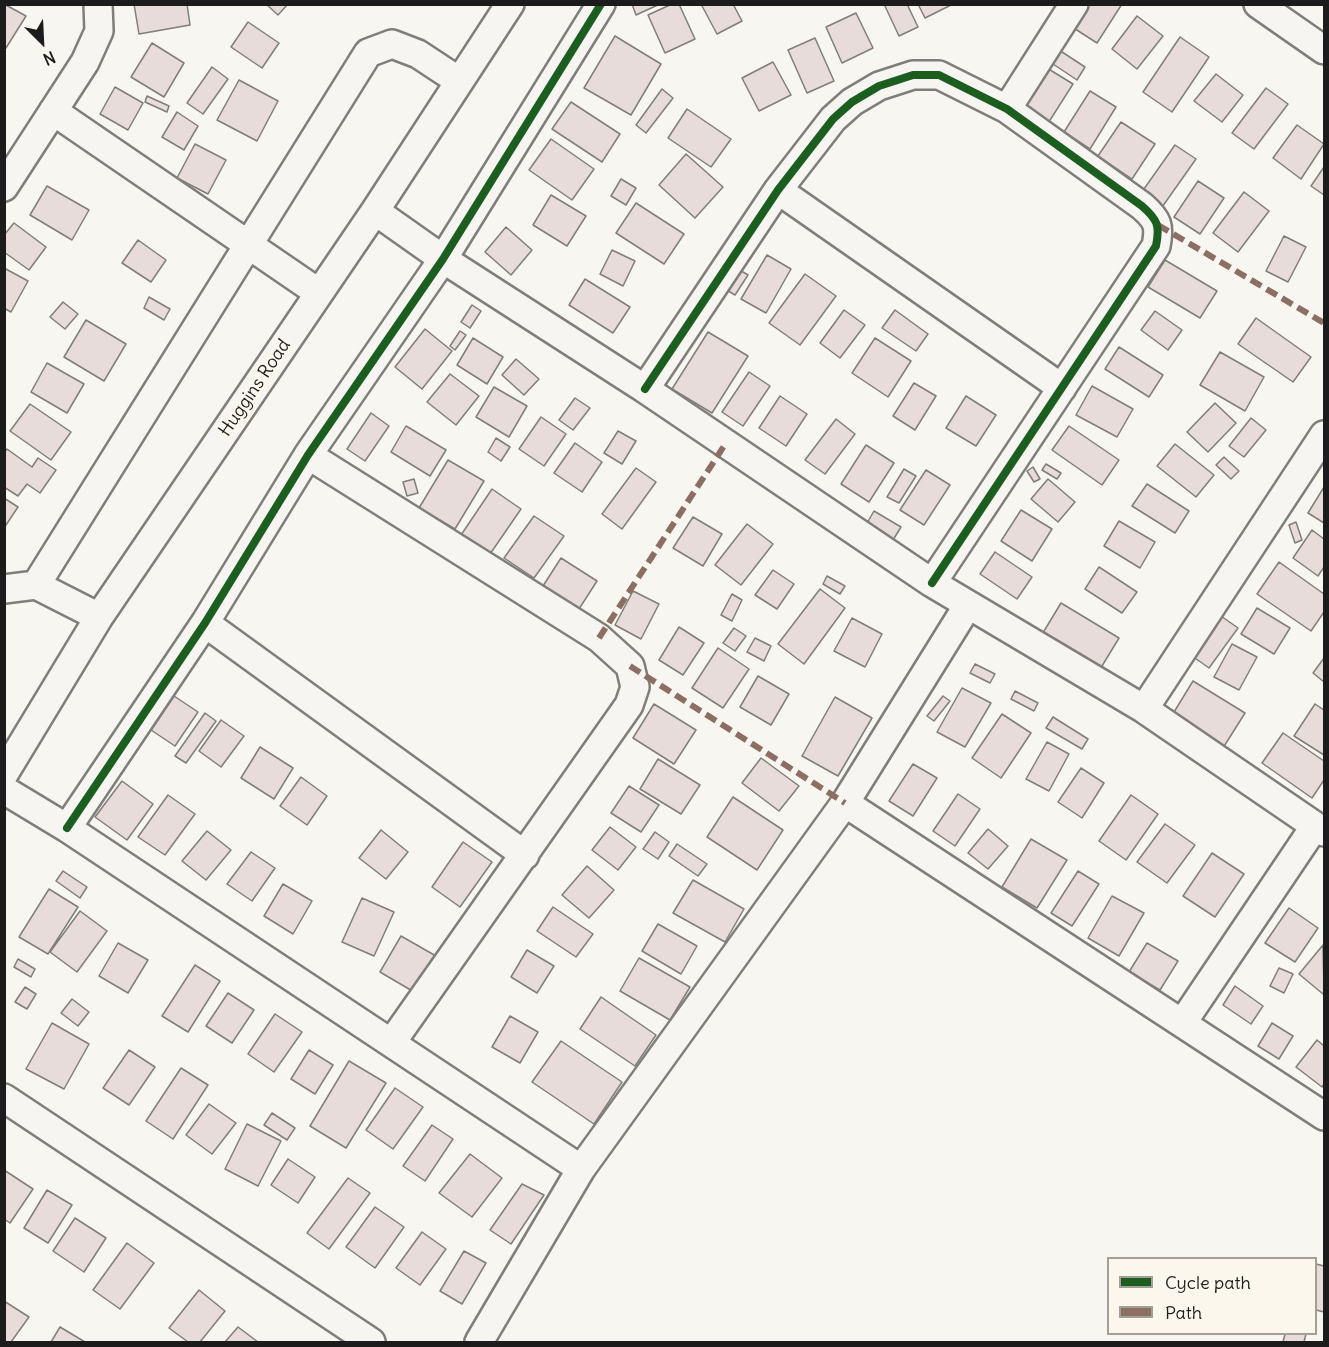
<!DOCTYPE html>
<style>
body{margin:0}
#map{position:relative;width:1329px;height:1347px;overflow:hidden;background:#f8f6f0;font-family:Delius,sans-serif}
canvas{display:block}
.frame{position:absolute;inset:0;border:6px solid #1c1c1c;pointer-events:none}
.legend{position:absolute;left:1107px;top:1257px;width:210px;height:78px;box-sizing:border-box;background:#fbf7ec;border:2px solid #a29f99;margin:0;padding:8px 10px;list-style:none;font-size:18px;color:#1c1c1c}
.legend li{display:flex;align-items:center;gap:12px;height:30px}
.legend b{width:30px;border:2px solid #a29f99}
.north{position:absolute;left:12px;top:12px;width:60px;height:60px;-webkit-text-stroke:4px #fbf7ec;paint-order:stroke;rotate:156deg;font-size:16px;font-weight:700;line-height:24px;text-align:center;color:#1c1c1c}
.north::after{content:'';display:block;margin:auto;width:21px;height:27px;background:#1c1c1c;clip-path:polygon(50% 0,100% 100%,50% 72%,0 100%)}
</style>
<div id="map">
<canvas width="1329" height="1347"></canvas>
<div class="frame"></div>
<ul class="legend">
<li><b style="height:8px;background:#1b5e20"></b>Cycle path</li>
<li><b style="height:8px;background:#8d6e63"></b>Path</li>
</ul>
<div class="north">N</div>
</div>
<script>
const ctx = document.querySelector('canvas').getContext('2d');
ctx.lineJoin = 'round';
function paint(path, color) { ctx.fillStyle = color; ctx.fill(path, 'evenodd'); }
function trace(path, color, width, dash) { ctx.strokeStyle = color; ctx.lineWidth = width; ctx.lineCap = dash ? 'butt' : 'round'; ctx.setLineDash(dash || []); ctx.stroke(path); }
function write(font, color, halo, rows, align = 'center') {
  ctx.font = font + ' Delius,sans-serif'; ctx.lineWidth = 6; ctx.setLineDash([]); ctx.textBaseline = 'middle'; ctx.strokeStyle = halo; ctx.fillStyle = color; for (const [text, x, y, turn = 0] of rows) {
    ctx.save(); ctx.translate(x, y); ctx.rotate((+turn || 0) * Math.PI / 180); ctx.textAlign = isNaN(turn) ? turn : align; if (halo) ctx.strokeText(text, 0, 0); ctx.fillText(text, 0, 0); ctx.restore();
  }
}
const building = new Path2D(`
 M4,4L26,16L6,48L4,47Z
 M134,4H187L190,25L139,34Z
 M266,4H288L278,15Z
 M632,4H660L636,15Z
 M672,4H679L695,39L665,53L648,15Z
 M701,4H733L742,21L717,34Z
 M884,4H907L918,27L899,36Z
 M918,4H953L925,18Z
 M1082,4H1122L1097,43L1069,25Z
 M856,13L873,48L842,63L826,27Z
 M1137,16L1163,36L1137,69L1112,49Z
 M248,22L279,43L262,68L231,47Z
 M615,36L661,64L631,115L584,88Z
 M1180,37L1209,57L1172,112L1143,92Z
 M815,38L834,81L807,93L788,50Z
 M152,43L184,63L164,97L131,77Z
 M1056,48L1085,67L1077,80L1047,60Z
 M773,62L791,95L759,111L742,78Z
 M212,67L228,79L203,114L187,103Z
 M1047,68L1073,84L1045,128L1019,112Z
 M1216,74L1243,95L1222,122L1194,101Z
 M239,80L278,101L257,141L217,120Z
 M115,87L143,103L128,130L100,114Z
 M1266,88L1288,104L1254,149L1232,133Z
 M662,89L673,98L646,133L636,125Z
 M1090,91L1116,107L1090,149L1064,132Z
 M147,96L169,106L167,112L145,102Z
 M571,102L620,134L602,162L552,129Z
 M687,109L731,139L711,167L668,138Z
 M177,112L198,126L184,150L162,137Z
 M1121,122L1155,144L1132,179L1098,156Z
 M1297,125L1324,144L1301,179L1273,158Z
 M551,139L594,169L572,200L529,170Z
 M195,144L226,160L208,194L177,178Z
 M1175,145L1196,159L1160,210L1139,196Z
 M686,154L723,187L695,218L659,185Z
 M1324,167V195L1311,186Z
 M621,179L636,188L626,205L611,196Z
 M1198,181L1224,198L1200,234L1174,217Z
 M47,186L89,210L72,240L30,215Z
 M1244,192L1269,211L1238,252L1213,233Z
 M551,195L586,216L567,246L533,225Z
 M636,203L684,234L664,264L616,233Z
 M14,223L46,247L29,270L4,252V235Z
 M506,227L532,250L511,275L485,252Z
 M1284,236L1306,247L1288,282L1266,271Z
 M138,240L166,260L151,282L122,263Z
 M612,250L635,261L623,286L600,274Z
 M767,255L791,269L766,313L741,299Z
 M1165,260L1217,291L1200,318L1148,287Z
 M4,268L28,281L11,312L4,308Z
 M738,269L748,275L735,295L725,289Z
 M805,274L836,296L800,345L769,323Z
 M585,279L630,307L613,333L569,305Z
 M149,297L170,309L164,320L144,308Z
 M63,302L78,314L65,329L50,317Z
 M472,305L481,311L470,328L461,322Z
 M844,310L865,325L840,358L820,343Z
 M895,310L928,334L916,351L882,328Z
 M1155,311L1182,330L1168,350L1141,330Z
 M1256,318L1311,357L1293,382L1238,344Z
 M86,320L126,344L104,381L64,357Z
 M425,329L452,351L422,389L395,367Z
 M460,331L466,335L455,350L450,346Z
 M708,332L748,356L712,413L672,389Z
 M473,338L503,357L487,384L457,365Z
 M875,338L911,361L888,397L852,373Z
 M1119,347L1163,375L1149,397L1105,369Z
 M1220,352L1264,377L1245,411L1200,385Z
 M516,359L539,379L524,395L502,375Z
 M47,363L84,384L67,413L31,392Z
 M749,372L770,386L743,426L722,412Z
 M450,374L479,396L456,425L427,402Z
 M914,383L936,396L915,430L893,416Z
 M1092,386L1133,409L1117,437L1076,415Z
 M494,387L527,406L509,437L476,417Z
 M780,396L807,414L786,446L759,428Z
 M966,396L996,415L976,446L946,428Z
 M575,398L590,408L573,430L559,420Z
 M1215,403L1236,423L1208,452L1187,432Z
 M30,404L71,432L51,460L10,431Z
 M371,413L389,426L365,461L347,449Z
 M541,417L566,434L544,466L519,449Z
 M1251,418L1266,430L1244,457L1229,446Z
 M836,419L855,434L825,474L805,460Z
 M406,426L446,450L430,476L391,452Z
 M1069,426L1119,460L1102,485L1052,450Z
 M618,431L636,441L622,464L604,453Z
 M496,438L510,447L501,461L488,452Z
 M575,443L602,462L582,492L554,473Z
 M1175,444L1214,475L1196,497L1157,466Z
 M866,445L894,463L869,502L841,484Z
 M7,449L32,467L38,458L56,470L40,493L27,484L18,496L4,487V453Z
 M1224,457L1239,471L1231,479L1216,465Z
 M448,460L484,481L455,529L419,508Z
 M1046,464L1061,473L1057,479L1042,470Z
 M1033,467L1040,479L1034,482L1027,471Z
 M636,468L656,482L622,529L602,514Z
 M904,469L916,476L899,503L887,497Z
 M926,470L950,485L924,525L900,510Z
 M414,479L418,493L407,496L403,482Z
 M1048,479L1075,502L1058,522L1031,499Z
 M1147,484L1189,511L1175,533L1132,506Z
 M1324,487V523L1308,513Z
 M492,489L521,509L488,557L459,538Z
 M4,498L18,507L4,528Z
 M1021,510L1052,529L1032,561L1001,541Z
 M874,511L901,527L893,540L866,525Z
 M534,516L564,536L534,578L504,558Z
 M693,517L722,534L703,566L673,548Z
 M1119,521L1155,542L1140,568L1104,546Z
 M1296,522L1302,540L1295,543L1289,525Z
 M747,524L773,544L741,585L715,565Z
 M1312,530L1324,539V567L1318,576L1293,558Z
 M995,552L1032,577L1017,599L980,574Z
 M561,558L597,581L579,609L543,586Z
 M1279,562L1324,594V612L1311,631L1257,594Z
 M1099,567L1137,592L1122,613L1085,589Z
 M773,570L794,584L777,609L755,595Z
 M827,576L845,586L840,594L823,584Z
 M820,589L845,608L804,664L778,644Z
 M633,591L659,604L641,639L615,625Z
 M732,594L742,600L732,621L721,615Z
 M1061,603L1119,638L1099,671L1041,636Z
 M1257,608L1290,628L1274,654L1241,634Z
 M1221,616L1238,628L1209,668L1192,656Z
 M852,618L882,634L865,667L834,651Z
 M679,627L704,643L683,675L659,660Z
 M734,628L746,636L735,651L723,643Z
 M755,638L771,646L764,661L747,652Z
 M1232,644L1257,657L1239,690L1214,677Z
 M718,648L749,669L723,708L692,688Z
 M1324,658V682L1313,673Z
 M975,664L995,674L990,683L970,673Z
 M758,676L789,694L771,725L740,707Z
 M1193,681L1245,713L1223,748L1171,717Z
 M962,688L991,703L965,747L937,732Z
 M1015,691L1038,703L1034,711L1011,699Z
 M174,696L198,712L175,746L151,730Z
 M943,696L950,701L934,721L927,716Z
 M835,697L872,718L838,776L802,756Z
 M654,704L696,730L674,764L633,738Z
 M1315,704L1324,710V755L1294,736Z
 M205,713L216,721L186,763L175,756Z
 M1002,714L1031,733L1001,778L972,758Z
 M1053,717L1088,739L1082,749L1046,728Z
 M221,720L244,736L221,767L199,751Z
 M1283,733L1324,761V780L1312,798L1262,763Z
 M1047,742L1069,754L1049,791L1026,779Z
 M260,747L293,768L274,799L241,778Z
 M761,758L799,786L779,811L742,783Z
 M658,759L700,785L681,814L640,789Z
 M913,764L937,778L913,816L889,801Z
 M1081,768L1104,783L1082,818L1058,802Z
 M301,777L327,796L307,825L280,806Z
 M122,781L153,804L127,840L95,817Z
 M629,786L659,805L641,832L611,813Z
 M958,794L980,809L955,846L933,831Z
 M168,795L195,814L165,855L138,837Z
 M1131,795L1158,814L1126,860L1099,841Z
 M733,797L783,830L757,870L707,837Z
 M1165,824L1195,845L1167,883L1137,862Z
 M610,827L636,847L618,870L592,850Z
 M988,829L1008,846L988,869L968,853Z
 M381,830L408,852L386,879L359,858Z
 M207,831L231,850L206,880L182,861Z
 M655,832L669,842L658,859L643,849Z
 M1031,839L1067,860L1037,908L1002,887Z
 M463,842L492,862L460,907L432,887Z
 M677,844L707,864L698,876L669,856Z
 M251,852L275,868L252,901L227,884Z
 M1212,853L1244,874L1215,917L1183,896Z
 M587,866L614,890L589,918L562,895Z
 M63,871L87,887L80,898L56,881Z
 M1078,871L1099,884L1072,926L1051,913Z
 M693,880L744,909L725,942L673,913Z
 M283,884L312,901L293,934L264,916Z
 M49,889L78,907L48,954L19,937Z
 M1112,896L1144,913L1119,956L1088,938Z
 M362,898L394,912L374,956L342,942Z
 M553,907L593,934L576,957L537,931Z
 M1289,908L1318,928L1295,962L1265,943Z
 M80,911L107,931L77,972L50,952Z
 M658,924L697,946L681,974L642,951Z
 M401,936L436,956L414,992L380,972Z
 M118,943L148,960L128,993L99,976Z
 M1147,943L1178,961L1160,990L1129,972Z
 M1323,945L1324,992L1323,994L1299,974Z
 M527,950L554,966L537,993L511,977Z
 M639,958L690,987L670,1020L620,991Z
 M18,959L35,969L31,977L14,967Z
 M195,965L220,981L188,1032L162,1016Z
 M1279,968L1293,974L1284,993L1270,986Z
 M1235,986L1263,1006L1251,1024L1223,1005Z
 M25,987L36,994L27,1009L15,1002Z
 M228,993L254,1010L232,1043L206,1026Z
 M601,997L656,1035L635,1066L580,1029Z
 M72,999L89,1012L78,1026L61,1013Z
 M275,1014L302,1032L274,1072L248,1054Z
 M510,1016L538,1032L520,1063L492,1047Z
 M52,1023L89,1044L64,1089L26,1069Z
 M1272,1023L1293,1036L1279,1059L1258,1046Z
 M1317,1040L1324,1046V1084L1322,1087L1296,1067Z
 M561,1041L622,1082L594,1124L532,1082Z
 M129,1050L155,1067L129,1105L103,1088Z
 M309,1050L333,1065L315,1094L291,1079Z
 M349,1061L386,1083L346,1148L310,1126Z
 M181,1068L208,1085L173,1139L146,1121Z
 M395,1088L423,1107L393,1149L366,1130Z
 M209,1104L236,1123L212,1154L186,1135Z
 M272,1113L295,1128L287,1140L264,1125Z
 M247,1124L281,1141L258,1186L225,1169Z
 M432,1125L453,1139L425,1181L403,1166Z
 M470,1154L502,1178L472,1217L439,1193Z
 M288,1159L315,1177L298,1203L271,1185Z
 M4,1170L33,1189L10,1223L4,1219Z
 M348,1178L370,1193L329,1249L307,1233Z
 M522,1184L544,1195L511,1244L490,1230Z
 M47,1190L72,1205L48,1243L24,1228Z
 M375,1207L404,1227L375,1268L346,1247Z
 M75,1218L106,1238L84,1272L53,1251Z
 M422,1232L446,1249L420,1285L396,1268Z
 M127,1243L154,1263L120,1309L93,1290Z
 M464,1251L486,1263L462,1304L440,1291Z
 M1316,1264L1324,1266V1312L1316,1310Z
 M199,1290L225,1311L200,1342H188L169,1328Z
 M4,1301L29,1317L11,1342H4Z
 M60,1327L85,1342H51Z
 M238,1327L258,1342H225Z
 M1285,1334H1306L1304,1342H1283Z`);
const minor = new Path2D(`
 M1258,4L1324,50
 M1007,109L1074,4
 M53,111L319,293
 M4,187L85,62L99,31L98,4
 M778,190L1062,388
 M375,211L443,259L645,389L932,583L1144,709L1324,832
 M645,389L778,190L833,119L852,102L879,86L913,75H939L1007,109L1142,206C1158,220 1160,226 1156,246L932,583
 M308,455L599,638L630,666L635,687L629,705L392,1042
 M36,585L368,53L392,44L418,54L459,81
 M4,589L36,585L99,617
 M205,623L525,855
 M1144,709L1324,435
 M4,774L99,617L375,211L510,4
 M4,790L67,828L581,1169
 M845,803L1324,1116
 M67,828L205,623L308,455L443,259L601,4
 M1183,1022L1315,826
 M4,1098L371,1342
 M479,1342L581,1169L845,803L968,605`);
const quiet = new Path2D(`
 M1158,225L1324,323
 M599,638L726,443
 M630,666L845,803`);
const cycleway = new Path2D(`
 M645,389L778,190L833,119L852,102L879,86L913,75H939L1007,109L1142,206C1158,220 1160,226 1156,246L932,583
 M67,828L205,623L308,455L443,259L601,4`);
const streetNames = [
 ["Huggins Road",255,388,-56]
];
paint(building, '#e7dcd9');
trace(building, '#7f7e7b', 1.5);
trace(minor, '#7f7e7b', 32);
trace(minor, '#f6f5f1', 27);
trace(quiet, '#8d6e63', 6, [12, 6]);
trace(cycleway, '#1b5e20', 8);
write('18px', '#1c1c1c', '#fbf7ec', streetNames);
</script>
